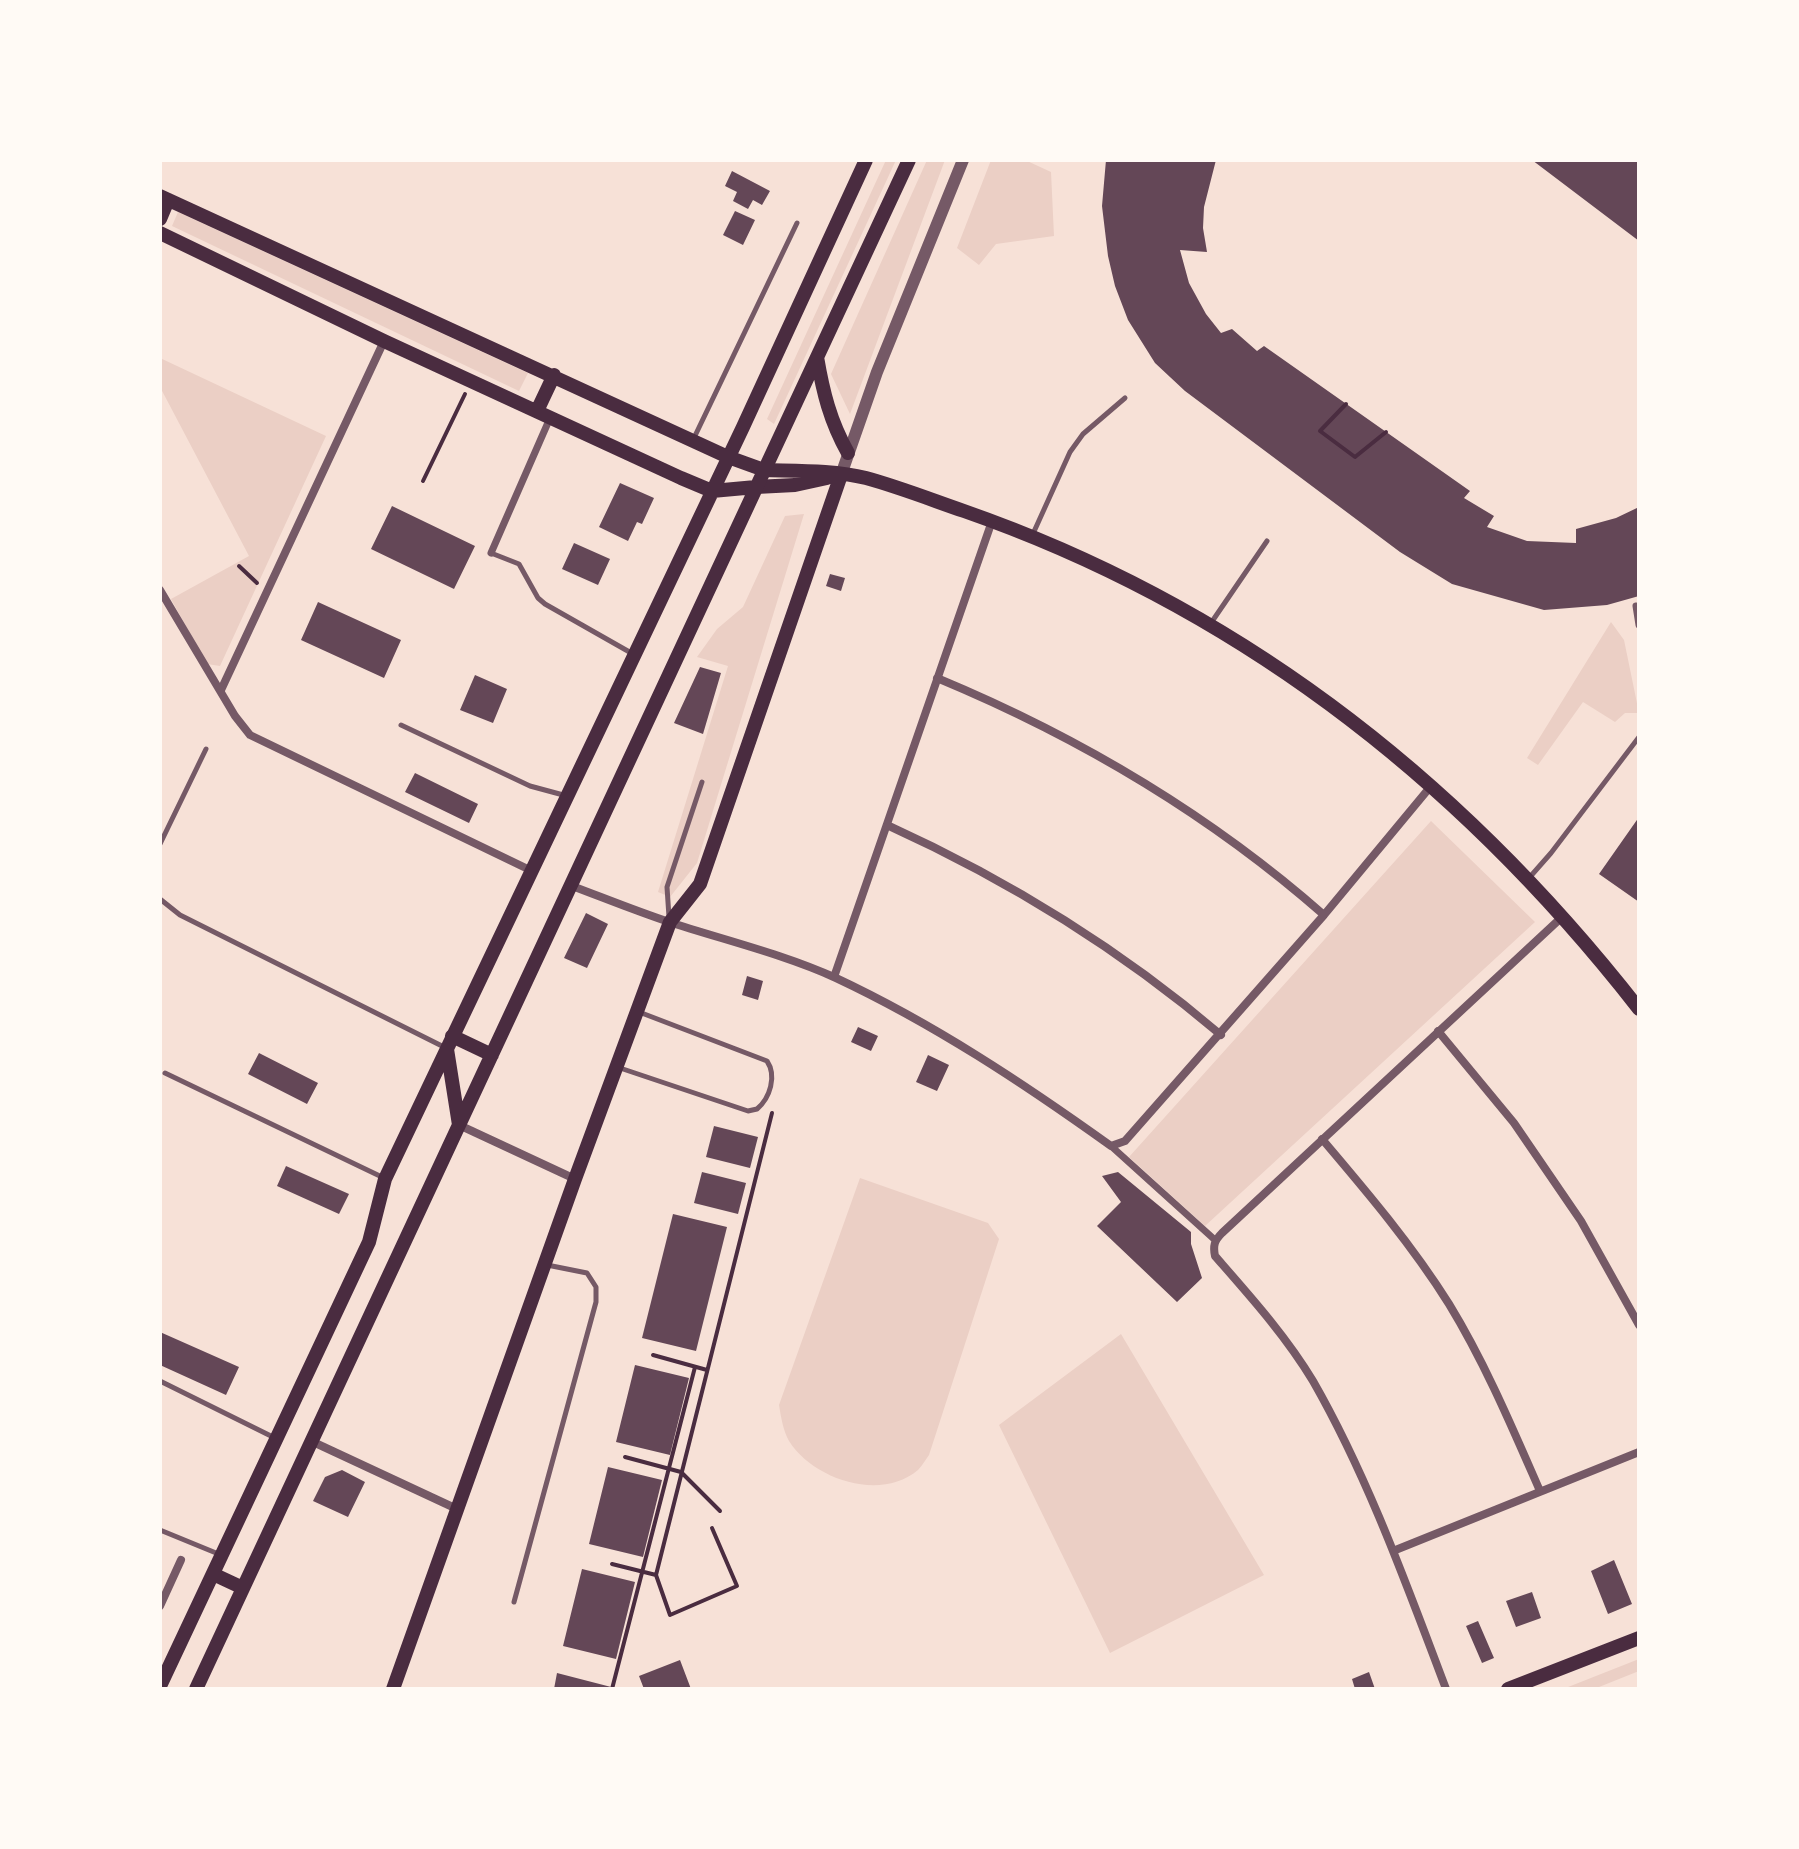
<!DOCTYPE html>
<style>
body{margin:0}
#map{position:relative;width:1799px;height:1849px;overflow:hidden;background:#f7e1d7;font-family:"Nunito Sans",sans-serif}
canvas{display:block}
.frame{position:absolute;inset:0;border:162px solid #fffaf5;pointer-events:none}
</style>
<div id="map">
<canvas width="1799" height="1849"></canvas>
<div class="frame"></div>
</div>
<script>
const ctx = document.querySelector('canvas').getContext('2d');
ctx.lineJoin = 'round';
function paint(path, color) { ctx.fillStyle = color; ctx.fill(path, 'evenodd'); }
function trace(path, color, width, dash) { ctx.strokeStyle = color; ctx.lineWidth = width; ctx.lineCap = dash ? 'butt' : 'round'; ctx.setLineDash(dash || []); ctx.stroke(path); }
const green = new Path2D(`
 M886,160H896L774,424L767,419Z
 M927,160H945L850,414L831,374Z
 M991,160H1025L1051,172L1054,236L996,244L979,265L957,248Z
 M178,212L528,373L519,391L172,226Z
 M160,358L326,436L220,666L207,664L171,599L249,556L160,387Z
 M804,514L697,863L670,897L658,892L728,666L697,657L717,629L743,607L785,516Z
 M1611,622L1624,640L1639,713H1625L1615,722L1583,702L1538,765L1527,758Z
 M1431,821L1535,922L1205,1226L1129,1157Z
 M860,1178L988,1223L999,1239L929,1455C926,1459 922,1466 918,1470C880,1502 813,1479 789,1441C783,1430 781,1417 779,1405Z
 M1121,1334L1264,1575L1110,1653L999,1425Z
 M1639,1659V1671L1594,1689H1563Z`);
const building = new Path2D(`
 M1106,160H1216L1204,207L1203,228L1207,252L1180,250L1189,283L1206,314L1221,333L1232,329L1257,351L1264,346L1470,491L1464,498L1494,516L1487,527L1527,541L1576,543V529L1616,518L1639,507V596L1607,605L1544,610L1452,584L1400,552L1185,391L1155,363L1128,320L1115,286L1108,256L1102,206Z
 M1532,160H1639V241Z
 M732,171L770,191L762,205L753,200L748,209L733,201L737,192L725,186Z
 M735,211L755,220L743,245L723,235Z
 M620,483L654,498L642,524L637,522L628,541L599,527Z
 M392,506L475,546L454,589L371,549Z
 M574,543L610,559L598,585L562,569Z
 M830,574L845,578L841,591L826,586Z
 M318,602L401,640L384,678L301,640Z
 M700,667L721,673L703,734L674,723Z
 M475,675L507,689L493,723L460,710Z
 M415,773L478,804L469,823L405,792Z
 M1639,817V902L1599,874Z
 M586,913L608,924L587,968L564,958Z
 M747,976L763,981L758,1000L742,995Z
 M858,1027L878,1036L871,1051L851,1042Z
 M259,1053L318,1083L307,1104L248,1074Z
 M928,1055L949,1065L937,1091L916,1082Z
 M714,1126L758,1137L750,1168L706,1157Z
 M286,1166L349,1194L339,1214L277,1186Z
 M702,1172L746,1183L738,1214L694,1203Z
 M1118,1172L1191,1232V1244L1202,1278L1177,1302L1097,1226L1121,1202L1102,1176Z
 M673,1214L727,1227L696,1351L642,1338Z
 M160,1332L239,1367L226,1395L160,1365Z
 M635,1365L689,1378L670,1455L616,1442Z
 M608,1467L662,1480L643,1557L589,1544Z
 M342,1470L365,1482L348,1517L313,1501L325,1477Z
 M1614,1560L1632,1604L1608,1614L1591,1571Z
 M582,1569L635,1582L616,1659L563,1646Z
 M1532,1592L1541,1618L1516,1627L1506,1601Z
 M1478,1621L1494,1658L1482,1663L1466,1626Z
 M680,1660L691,1689H644L639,1676Z
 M1369,1672L1375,1689H1355L1352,1679Z
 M557,1673L615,1688V1689H554Z`);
const path = new Path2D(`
 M1346,404L1320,431L1355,457L1386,432
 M423,481L465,394
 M239,566L257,583
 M653,1355L707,1370
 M625,1457L681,1472L720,1511
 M712,1528L737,1586L670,1615L656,1575L772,1113
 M612,1564L656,1575
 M612,1689L695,1367`);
const service = new Path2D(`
 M693,440L797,223
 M1032,536L1070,452L1083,434L1125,398
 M491,553L519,564L538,598L545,604L633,654
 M1211,623L1267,541
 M401,725L530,786L567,796
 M160,844L206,749
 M1529,878L1551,853L1639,737
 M160,899L180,915L446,1048
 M669,917L667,887L702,782
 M617,1067L748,1111L757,1109C770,1098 777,1076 767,1061L639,1012
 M165,1073L384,1178
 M160,1381L275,1438
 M160,1530L221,1555
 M514,1602L596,1302V1287L587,1273L547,1265`);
const pedestrian = new Path2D(`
 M491,553L550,418
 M1636,606L1639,625
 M1111,1146L1215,1240`);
const minor = new Path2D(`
 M160,590L235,716L250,735L532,871
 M937,678C1079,737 1208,813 1324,915
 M221,690L384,341
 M887,825C1008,880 1119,948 1221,1035
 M572,886C604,898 636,911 669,922C724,940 783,954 836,978C934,1024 1023,1083 1111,1146L1125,1141L1324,915L1431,786
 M834,977L992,521
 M1438,1031L1514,1123L1581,1221L1639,1325
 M459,1125L575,1179
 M1322,1139C1367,1192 1412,1245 1449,1304C1485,1363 1512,1427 1540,1491
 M311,1441L457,1509
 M1393,1551L1639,1452
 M160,1606L181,1560
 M1446,1689C1407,1586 1368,1477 1313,1381C1286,1336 1250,1296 1215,1256C1213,1246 1214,1241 1222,1233L1562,917`);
const tertiary = new Path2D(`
 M841,475L877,372L963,160`);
const secondary = new Path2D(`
 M764,470C797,471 834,470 866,478C899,487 932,500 964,511C1239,607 1461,781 1639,1009
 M756,487L795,485L827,478
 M393,1689L575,1179L670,922L700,884L841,475`);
const primary = new Path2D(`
 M160,196L728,457L764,470
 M160,219L168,200
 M160,233L384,341L681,478L712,491L756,487
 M817,357C823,392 830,421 848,453
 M537,411L554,375
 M452,1036L492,1055
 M447,1049L459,1125
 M213,1574L243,1588
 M160,1686L369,1242L385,1179L743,427L866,160
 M196,1689L909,160
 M1508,1689L1639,1638`);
paint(green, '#ebcfc5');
paint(building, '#644757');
trace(path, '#4a2c40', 4);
trace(service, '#755966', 5);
trace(pedestrian, '#755966', 7);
trace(minor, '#755966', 8);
trace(tertiary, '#755966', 12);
trace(secondary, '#4a2c40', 14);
trace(primary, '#4a2c40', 14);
</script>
